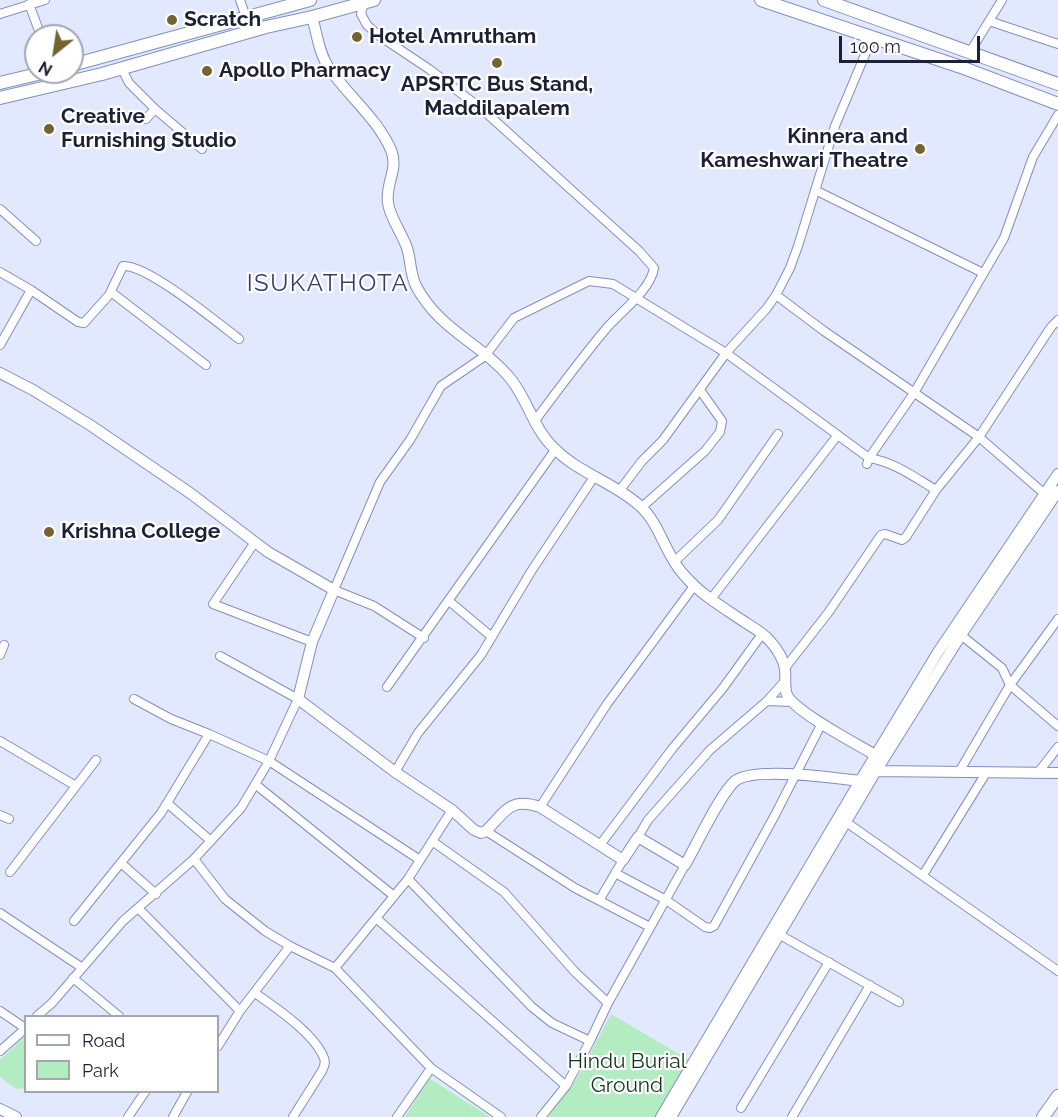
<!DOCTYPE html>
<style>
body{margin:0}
#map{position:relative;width:1058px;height:1117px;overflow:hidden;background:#e2e9fe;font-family:Raleway,sans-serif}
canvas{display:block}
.legend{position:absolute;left:24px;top:1015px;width:195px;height:78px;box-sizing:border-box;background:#fff;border:2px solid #a4a6ae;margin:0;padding:8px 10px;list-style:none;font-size:18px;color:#1c2134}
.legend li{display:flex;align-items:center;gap:12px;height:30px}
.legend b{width:30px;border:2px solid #a4a6ae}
.north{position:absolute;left:24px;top:24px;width:60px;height:60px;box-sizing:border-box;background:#fff;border:2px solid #a4a6ae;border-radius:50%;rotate:210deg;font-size:16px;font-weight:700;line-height:24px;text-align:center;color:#1c2134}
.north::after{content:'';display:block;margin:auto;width:21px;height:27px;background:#756432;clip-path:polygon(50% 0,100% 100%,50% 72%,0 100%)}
.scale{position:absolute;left:839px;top:36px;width:141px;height:27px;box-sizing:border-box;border:3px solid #1c2134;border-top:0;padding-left:8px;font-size:18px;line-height:21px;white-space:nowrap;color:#1c2134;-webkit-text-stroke:4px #fff;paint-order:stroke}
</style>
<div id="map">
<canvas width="1058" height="1117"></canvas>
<ul class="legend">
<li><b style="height:8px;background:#fff"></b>Road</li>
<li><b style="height:16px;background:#b3ecc0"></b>Park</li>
</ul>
<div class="north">N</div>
<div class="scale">100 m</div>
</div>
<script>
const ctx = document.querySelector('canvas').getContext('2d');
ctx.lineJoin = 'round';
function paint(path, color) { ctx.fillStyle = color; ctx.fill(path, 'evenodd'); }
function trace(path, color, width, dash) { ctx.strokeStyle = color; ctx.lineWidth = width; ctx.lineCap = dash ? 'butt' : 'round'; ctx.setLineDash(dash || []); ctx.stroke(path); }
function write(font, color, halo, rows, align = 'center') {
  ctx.font = font + ' Raleway,sans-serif'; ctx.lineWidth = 4.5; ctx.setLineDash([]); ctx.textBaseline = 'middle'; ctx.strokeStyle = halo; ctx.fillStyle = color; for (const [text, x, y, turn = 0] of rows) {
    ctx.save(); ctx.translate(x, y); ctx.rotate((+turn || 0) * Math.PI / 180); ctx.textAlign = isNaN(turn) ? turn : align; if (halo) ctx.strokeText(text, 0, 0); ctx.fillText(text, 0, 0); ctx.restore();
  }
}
const green = new Path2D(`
 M611,1014L689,1060L655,1117H548L577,1078Z
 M25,1036V1088L16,1089L0,1077V1060Z
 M429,1078L490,1117H405Z`);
const minor = new Path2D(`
 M240,0L246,17
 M364,2L361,14L367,25L378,35L429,69L483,110L639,251L654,268C651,290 619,313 605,330C580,360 557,391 534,422
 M29,4L41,36
 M0,14L45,0
 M989,21L1058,44
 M970,52L1002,0
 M121,67L129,83L155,109L146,119
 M155,109L202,149
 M815,190L983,273
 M0,209L36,241
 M0,272L31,290L0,345
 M31,290L78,322L84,323L109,295L123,266C147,264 218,323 239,339
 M111,292L206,365
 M776,295L824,331L979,437L1047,496
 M867,464L869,458C894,462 914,477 936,490
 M620,490L642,461L663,440L726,353L767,308L776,295L790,268L798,246L835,126L872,38
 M642,507L705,451L720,432L722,421L700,390
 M255,542L213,604L312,642
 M674,562L718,520L778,434
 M711,599L837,436
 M449,601L492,637
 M961,635L1002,668L1010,685L1058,726
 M424,638L374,606L334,590L380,482L410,440L441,386L485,356L514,318L589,281L613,284L726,353L869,458L914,393L1004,238L1033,157L1058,115
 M0,655L4,645
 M785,668L828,613L881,535L885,534L902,540L906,537L936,490L979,437L1051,327L1058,320
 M387,687L555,450
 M134,699L171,719L209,734L269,761L420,860
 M767,701L791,702
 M0,741L76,786
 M395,772L418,733L481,655L532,570L594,477
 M959,772L1010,685L1058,619
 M1037,774L1058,747
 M255,784L394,896
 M167,803L211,841
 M540,807L607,704L694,586
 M0,815L9,819
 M846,822L1058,971
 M486,831L575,888L650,927
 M638,837L648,820L710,750L767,701L785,681
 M432,841L504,892L575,972L608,1003
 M600,845L672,749L723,688L762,634
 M194,859L225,899L265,931L290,946L335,968L431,1068
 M121,863L156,894
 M10,872L96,760
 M615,873L666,900L705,927L710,928L714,926L775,815L822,723
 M923,875L986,773
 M408,879L532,1007L552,1023L590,1041
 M600,899L623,860
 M139,909L240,1011
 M0,913L81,967
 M376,918L566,1086
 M74,921L161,813L209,734
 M780,935L899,1002
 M335,968L408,879L452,810
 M73,978L119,1016
 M255,993C276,1008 314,1033 324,1058C326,1063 324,1067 322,1071L293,1117
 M0,1011L25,1028
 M37,1016L52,1003L123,921L194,859L241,808L269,761L298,699L220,656
 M218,1046L240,1011L290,946
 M0,1051L26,1028
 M741,1108L829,962
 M128,1117L145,1092
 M173,1117L187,1092
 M397,1117L431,1068L501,1117
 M541,1117L566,1086L590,1041L608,1003L685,865
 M792,1117L870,985`);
const tertiary = new Path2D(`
 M312,17C317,33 319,54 329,68C348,96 377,118 391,150C399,169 385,184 388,203C390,218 402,233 407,248C411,260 410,274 416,286C439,330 481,343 510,378C528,400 533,428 554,448C578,473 613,482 639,505C660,523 665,555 684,575C701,595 724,608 746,623C754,628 763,633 769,640C777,648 784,660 785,670C786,678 784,687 787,695C795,712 857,744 875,755
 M0,373L33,390L90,425L190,493L268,552L334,590L312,642L298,699L395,772L452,810L474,830L481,833L486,831C506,811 510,797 540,807L623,860L638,837L685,865C696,846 720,794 735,781C754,766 835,778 860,781L876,771L1058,773
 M0,1109L16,1117
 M661,1117L860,781L938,652L1058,474
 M671,1117L876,771L961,635L1058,491`);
const secondary = new Path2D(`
 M1043,1117L1058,1096`);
const primary = new Path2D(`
 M761,0L961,67L1058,104
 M824,0L1058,84
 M72,65L310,0
 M0,83L46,72
 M0,98L102,74L266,27L312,17L374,0`);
const markers = [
 [172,20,6,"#756432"],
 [357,37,6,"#756432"],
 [497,63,6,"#756432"],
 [207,71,6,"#756432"],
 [49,129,6,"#756432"],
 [920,149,6,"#756432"],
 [49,532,6,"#756432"]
];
const poiNames = [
 ["Scratch",184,20],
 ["Hotel Amrutham",369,37],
 ["Apollo Pharmacy",219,71],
 ["APSRTC Bus Stand,",497,85,"center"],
 ["Maddilapalem",497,109,"center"],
 ["Creative",61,117],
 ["Furnishing Studio",61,141],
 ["Kinnera and",908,137,"right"],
 ["Kameshwari Theatre",908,161,"right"],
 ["Krishna College",61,532]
];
const parkNames = [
 ["Hindu Burial",627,1062],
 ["Ground",627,1086]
];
const quarterNames = [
 ["ISUKATHOTA",328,284]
];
paint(green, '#b3ecc0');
trace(minor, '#808fbf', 10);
trace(tertiary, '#808fbf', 12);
trace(secondary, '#808fbf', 14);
trace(primary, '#808fbf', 14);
trace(minor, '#fff', 8);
trace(tertiary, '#fff', 10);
trace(secondary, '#fff', 12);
trace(primary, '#fff', 12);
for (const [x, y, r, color] of markers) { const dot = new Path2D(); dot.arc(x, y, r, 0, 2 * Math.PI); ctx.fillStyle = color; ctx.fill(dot); trace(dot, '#fff', 2); }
write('bold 21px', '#1c2134', '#fff', poiNames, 'left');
write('21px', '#13341d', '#fff', parkNames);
ctx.letterSpacing = '1.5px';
write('24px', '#343f69', '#fff', quarterNames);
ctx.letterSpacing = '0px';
</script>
